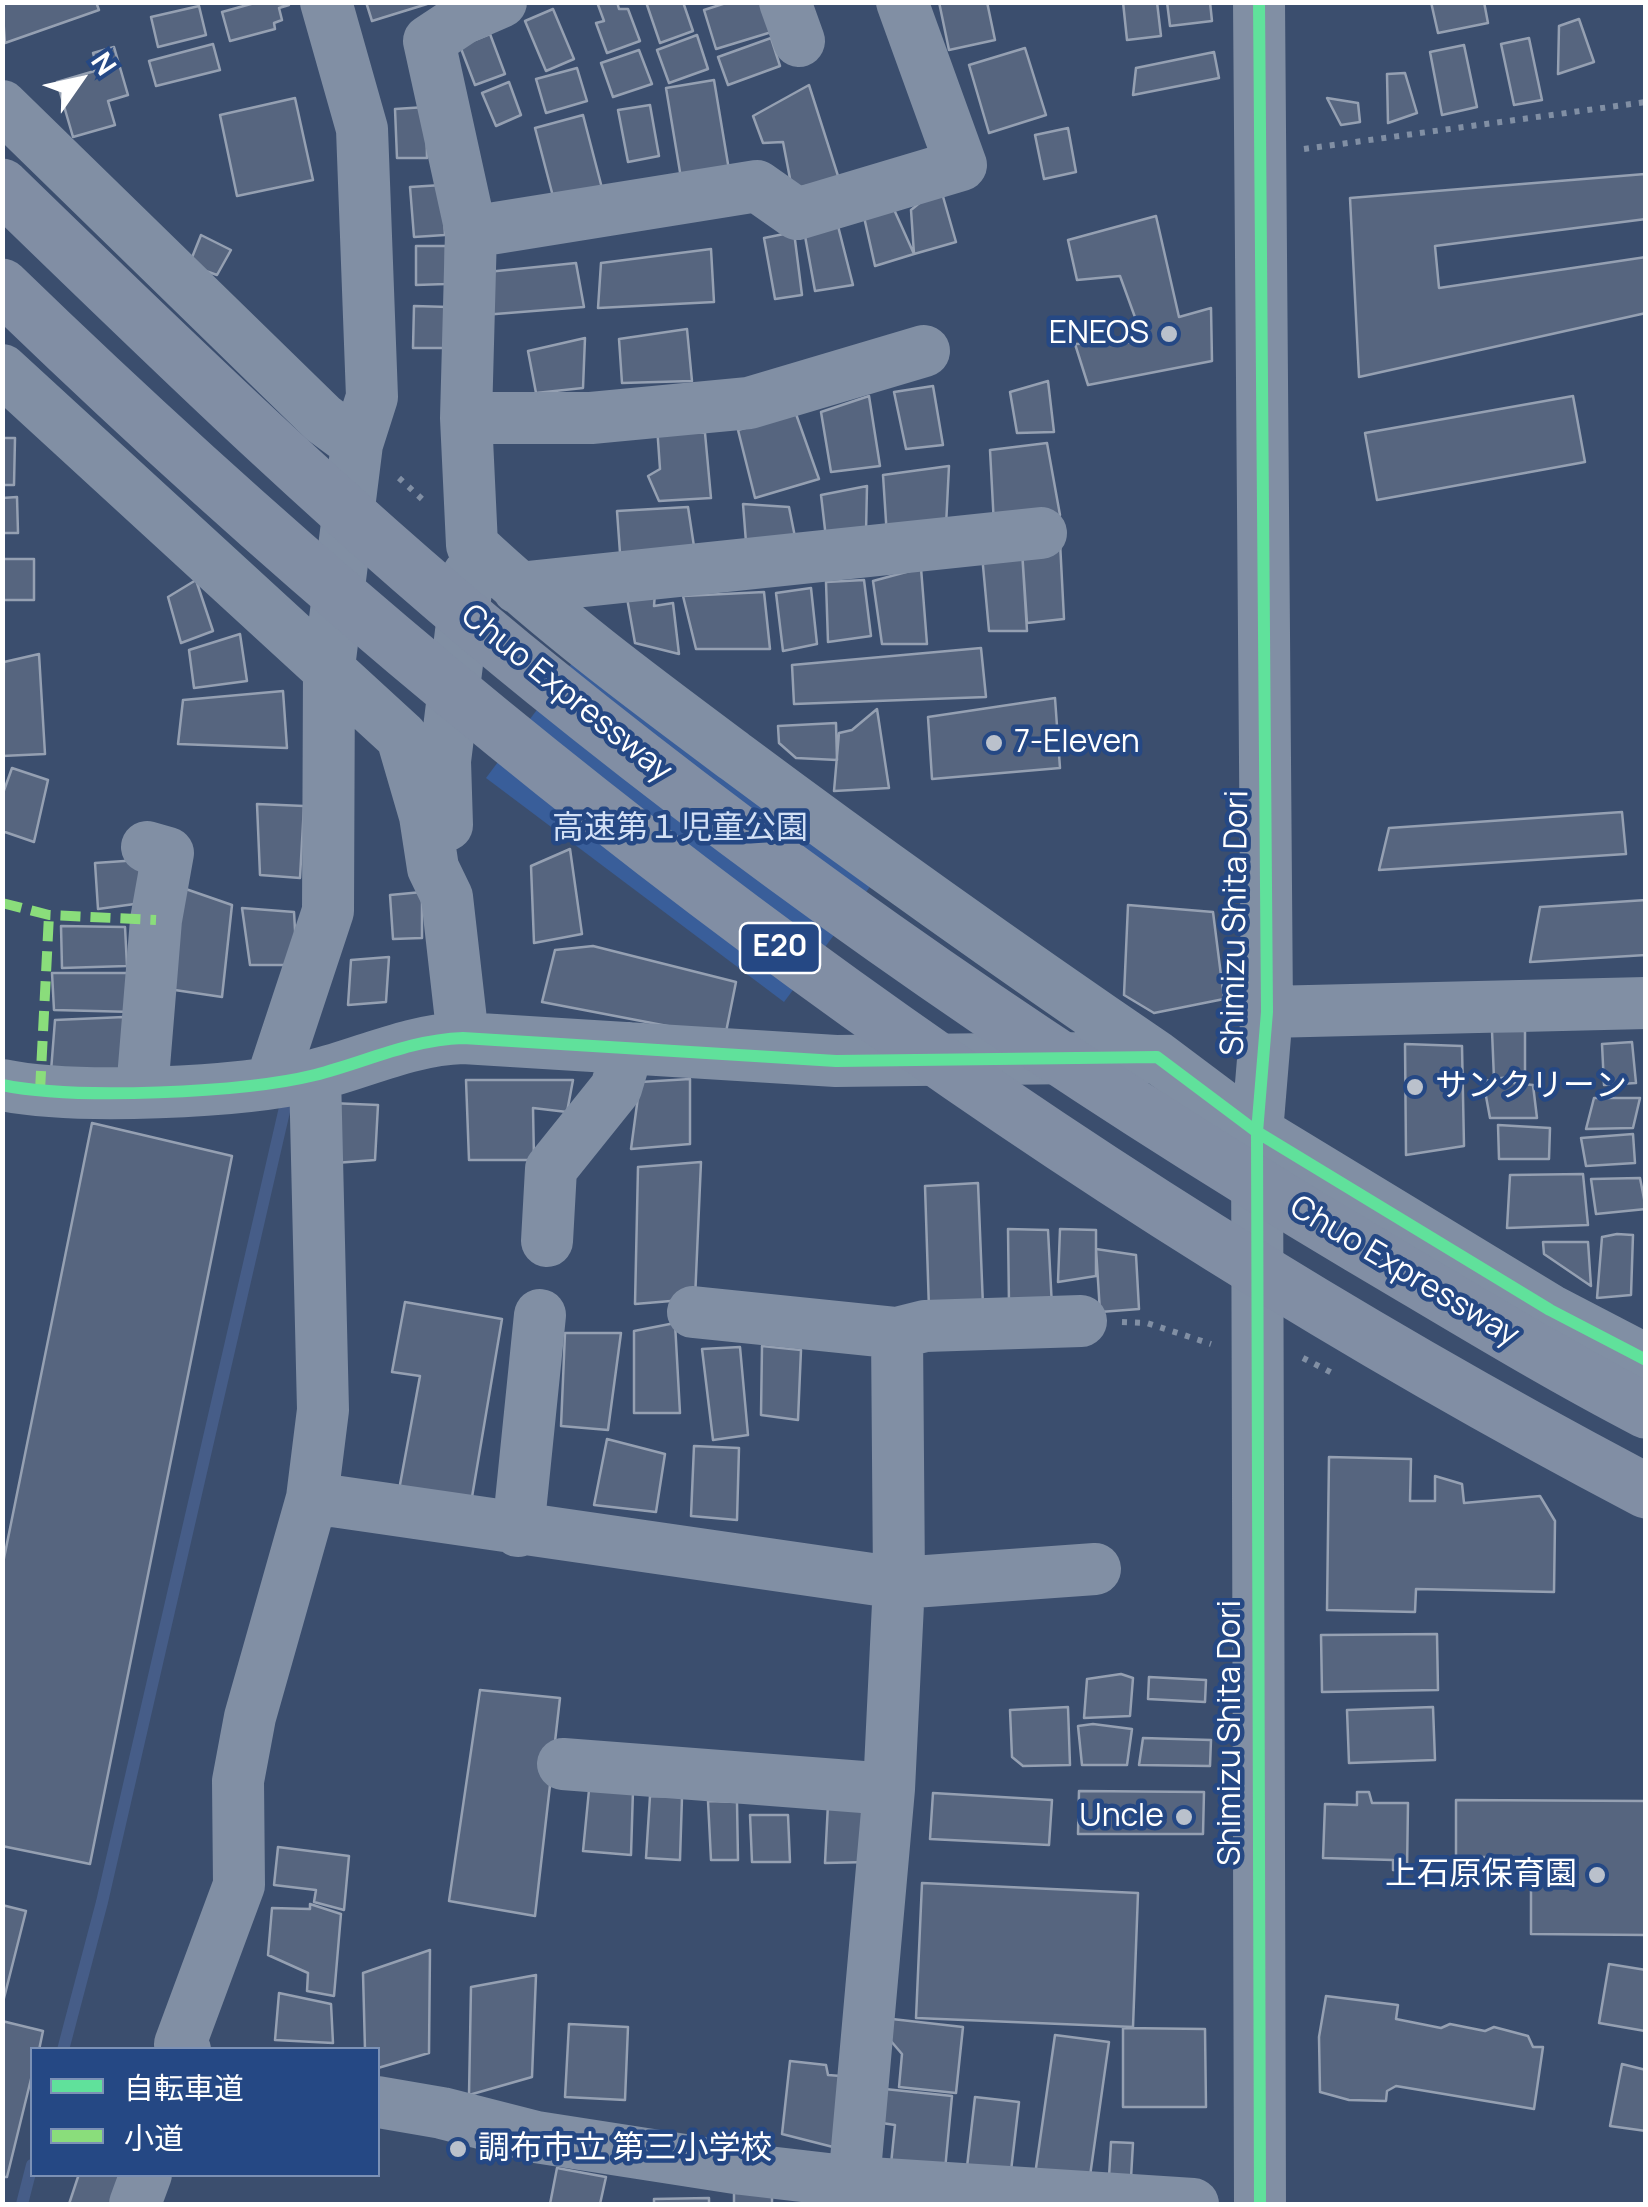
<!DOCTYPE html>
<meta charset="utf-8">
<style>
body{margin:0}
#map{position:relative;width:1648px;height:2207px;overflow:hidden;background:#3b4e6e;font-family:Manrope,"Noto Sans JP",sans-serif}
canvas{display:block}
.frame{position:absolute;inset:0;border:5px solid #fff;pointer-events:none}
.legend{position:absolute;left:30px;top:2047px;width:350px;height:130px;box-sizing:border-box;background:#254884;border:2px solid #7c91b5;margin:0;padding:12px 18px;list-style:none;font-size:30px;color:#fff}
.legend li{display:flex;align-items:center;gap:20px;height:50px}
.legend b{width:50px;border:2px solid #7c91b5}
.north{position:absolute;left:30px;top:30px;width:100px;height:100px;-webkit-text-stroke:8px #254884;paint-order:stroke;rotate:56deg;font-size:28px;font-weight:700;line-height:40px;text-align:center;color:#fff}
.north::after{content:'';display:block;margin:auto;width:35px;height:45px;background:#fff;clip-path:polygon(50% 0,100% 100%,50% 72%,0 100%)}
</style>
<div id="map">
<canvas width="1648" height="2207"></canvas>
<div class="frame"></div>
<ul class="legend">
<li><b style="height:12px;background:#60e19b"></b>自転車道</li>
<li><b style="height:12px;background:#8add7b"></b>小道</li>
</ul>
<div class="north">N</div>
</div>
<script>
const ctx = document.querySelector('canvas').getContext('2d');
ctx.lineJoin = 'round';
function paint(path, color) { ctx.fillStyle = color; ctx.fill(path, 'evenodd'); }
function trace(path, color, width, dash) { ctx.strokeStyle = color; ctx.lineWidth = width; ctx.lineCap = dash ? 'butt' : 'round'; ctx.setLineDash(dash || []); ctx.stroke(path); }
function write(font, color, halo, rows, align = 'center') {
  ctx.font = font + ' Manrope,"Noto Sans JP",sans-serif'; ctx.lineWidth = 9; ctx.setLineDash([]); ctx.textBaseline = 'middle'; ctx.strokeStyle = halo; ctx.fillStyle = color; for (const [text, x, y, turn = 0] of rows) {
    ctx.save(); ctx.translate(x, y); ctx.rotate((+turn || 0) * Math.PI / 180); ctx.textAlign = isNaN(turn) ? turn : align; if (halo) ctx.strokeText(text, 0, 0); ctx.fillText(text, 0, 0); ctx.restore();
  }
}
const green = new Path2D(`
 M577,656L875,880L784,1002L486,778Z`);
const stream = new Path2D(`
 M63,2050L102,1902L286,1103
 M22,2204L32,2165`);
const building = new Path2D(`
 M2,2H96L99,10L5,43Z
 M258,2L289,5L279,8L282,20L274,23L275,29L230,41L222,12Z
 M366,2H427V4L372,21Z
 M597,2H617L619,9H628L640,41L607,53L596,23L604,21Z
 M646,2H683L693,31L660,43Z
 M729,2H766L775,31L716,49L704,10Z
 M939,2H987L995,40L949,50Z
 M1123,2H1157L1161,36L1127,40Z
 M1167,2H1210L1212,21L1170,26Z
 M1431,2H1484L1488,23L1438,33Z
 M199,6L206,35L158,47L151,17Z
 M553,9L574,59L546,71L525,21Z
 M1579,19L1594,62L1558,74L1559,26Z
 M490,34L505,74L475,85L460,46Z
 M697,35L708,69L669,83L657,50Z
 M771,38L780,66L728,85L718,57Z
 M1529,38L1542,100L1514,105L1501,44Z
 M213,44L220,70L156,86L149,61Z
 M1464,45L1477,107L1442,115L1430,52Z
 M114,47L128,95L108,101L115,125L73,137L57,82L98,70L93,53Z
 M1025,48L1046,115L989,133L969,65Z
 M639,50L652,84L613,97L601,63Z
 M1214,52L1219,78L1133,95L1136,68Z
 M577,68L587,101L546,113L536,79Z
 M1405,73L1417,113L1388,123L1387,74Z
 M714,80L729,170L681,178L666,88Z
 M509,82L521,115L496,126L482,93Z
 M809,85L839,179L792,189L783,142L763,143L753,116Z
 M295,98L313,180L237,196L220,115Z
 M1327,98L1358,103L1360,122L1341,125Z
 M650,105L659,156L628,162L618,110Z
 M426,107L427,158H397L395,109Z
 M583,115L603,192L555,204L535,128Z
 M1068,128L1076,172L1044,179L1035,135Z
 M1645,174L1646,219L1435,246L1439,288L1646,257V313L1359,377L1350,198Z
 M442,185L445,235L414,237L410,187Z
 M940,186L956,242L914,254L911,210Z
 M892,205L914,254L875,266L864,217Z
 M1156,216L1179,317L1211,308L1212,361L1088,385L1075,344L1144,342L1120,276L1077,280L1068,240Z
 M838,226L853,285L815,291L805,236Z
 M794,232L802,295L775,299L764,238Z
 M201,235L231,250L217,275L189,265Z
 M416,246H446V284L416,285Z
 M711,249L714,302L598,308L601,263Z
 M576,263L584,307L483,315L487,272Z
 M414,306L449,307V348H413Z
 M687,329L692,381L622,383L619,339Z
 M585,338L583,388L536,393L528,351Z
 M1048,381L1054,432L1017,433L1010,392Z
 M933,386L943,445L906,449L894,392Z
 M869,396L880,466L831,472L821,412Z
 M1573,396L1585,462L1377,500L1365,433Z
 M796,414L819,479L755,498L738,430Z
 M657,426L705,433L711,498L659,501L648,476L660,469Z
 M2,438H15L14,485H2Z
 M1047,443L1060,515L994,525L990,450Z
 M949,466L946,526L887,537L883,475Z
 M867,486L866,533L826,538L821,495Z
 M17,497L18,533H2V498Z
 M743,504L789,507L797,547L747,555Z
 M688,507L697,566L621,567L617,511Z
 M1060,542L1064,619L1027,623L1022,551Z
 M1022,551L1027,631H989L982,555Z
 M2,559H34V600H2Z
 M921,568L927,644H882L873,581Z
 M196,580L213,631L181,643L168,597Z
 M864,580L871,636L828,642L826,582Z
 M811,588L817,644L783,651L776,593Z
 M764,592L770,649H696L683,596Z
 M655,593L654,606L673,603L679,654L635,643L627,598Z
 M240,634L247,681L194,688L189,650Z
 M981,648L986,697L794,704L792,665Z
 M39,654L45,754L2,756L4,662Z
 M283,691L287,748L178,744L183,700Z
 M1055,698L1060,768L932,779L928,717Z
 M877,709L889,788L834,791L839,733L852,730Z
 M836,723L837,760L796,758L779,743L778,726Z
 M12,768L48,780L34,842L2,831V796Z
 M257,804L304,806L300,878L260,875Z
 M1622,812L1626,854L1379,870L1389,828Z
 M570,849L582,934L534,943L531,866Z
 M139,860L142,903L98,909L95,863Z
 M180,887L232,905L222,997L168,989Z
 M422,892V938L393,939L390,895Z
 M1646,900V955L1530,962L1540,907Z
 M1128,905L1213,912L1224,999L1154,1013L1124,995Z
 M242,908L294,912L297,965H250Z
 M61,926L125,927L127,966L62,968Z
 M593,946L736,982L725,1037L542,1002L555,950Z
 M389,957L386,1002L348,1005L351,960Z
 M52,973H135L134,1012L54,1010Z
 M124,1017L126,1073L51,1071L55,1020Z
 M1492,1031H1525V1075L1494,1079Z
 M1632,1042L1636,1083L1604,1085L1602,1044Z
 M1405,1044L1462,1046L1464,1146L1406,1155Z
 M690,1079V1144L631,1149L640,1082Z
 M466,1080H573L567,1112L533,1108L534,1160H469Z
 M1483,1080L1533,1085L1537,1118H1490Z
 M1594,1098H1640L1633,1128L1586,1129Z
 M330,1103L378,1105L375,1160L335,1163Z
 M92,1123L232,1156L90,1864L2,1846V1568Z
 M1498,1125L1550,1128L1549,1159H1499Z
 M1633,1134L1635,1163L1586,1166L1581,1138Z
 M701,1162L695,1299L635,1304L638,1167Z
 M1583,1174L1588,1225L1507,1228L1510,1175Z
 M1640,1178L1646,1209L1596,1214L1591,1179Z
 M978,1183L983,1306L929,1309L925,1186Z
 M1008,1229L1048,1230L1052,1307L1009,1305Z
 M1060,1229L1096,1230V1276L1058,1282Z
 M1617,1234L1633,1235L1631,1295L1597,1298L1602,1237Z
 M1543,1242H1588L1591,1286L1544,1254Z
 M1096,1249L1136,1255L1139,1309L1100,1312Z
 M405,1302L502,1319L472,1497L399,1490L420,1376L392,1372Z
 M675,1323L680,1413H634V1331Z
 M565,1333H621L608,1430L561,1426Z
 M762,1346L801,1350L798,1420L761,1415Z
 M740,1347L748,1435L713,1440L702,1349Z
 M607,1439L665,1454L656,1512L594,1505Z
 M694,1446L739,1448L737,1520L691,1516Z
 M1329,1457L1411,1459L1410,1501H1435V1476L1462,1484L1464,1503L1540,1496L1555,1521L1554,1592L1416,1589L1415,1612L1327,1610Z
 M1437,1634L1438,1690L1322,1692L1321,1635Z
 M1121,1674L1133,1678L1130,1716L1084,1718L1087,1679Z
 M1149,1677L1206,1680L1205,1702L1148,1699Z
 M480,1690L560,1698L535,1916L449,1901Z
 M1068,1707L1070,1765L1023,1766L1012,1757L1010,1710Z
 M1433,1707L1435,1760L1349,1763L1347,1710Z
 M1093,1724L1132,1729L1127,1765H1082L1078,1726Z
 M1143,1738L1211,1740L1210,1766L1139,1765Z
 M589,1790H633L631,1855L583,1851Z
 M1079,1791L1204,1792L1203,1834H1078Z
 M1357,1792H1369L1372,1803H1408L1407,1871L1393,1870V1860L1323,1858L1325,1804L1357,1805Z
 M933,1793L1052,1800L1049,1845L930,1839Z
 M650,1796L682,1797L680,1860L646,1858Z
 M1456,1800L1646,1801V1935L1531,1934V1857H1456Z
 M708,1801L737,1802L738,1860H711Z
 M828,1804H868L869,1862L825,1863Z
 M750,1815H788L790,1862H752Z
 M278,1847L349,1856L344,1910L314,1902L316,1890L274,1885Z
 M922,1883L1138,1893L1133,2027L916,2018Z
 M310,1904L341,1914L334,1996L307,1991L308,1973L268,1955L272,1908L310,1909Z
 M2,1905L26,1911L2,2006Z
 M430,1950L429,2053L378,2068V2050H365L363,1973Z
 M1609,1964L1646,1970L1645,2031L1599,2023Z
 M536,1975L532,2077L469,2095L471,1987Z
 M279,1993L331,2004L333,2043L275,2040Z
 M1326,1996L1398,2005L1396,2019L1441,2028L1450,2024L1485,2031L1494,2027L1528,2036L1533,2047H1543L1534,2109L1396,2086L1387,2091L1386,2101L1349,2100L1320,2092L1319,2037Z
 M892,2019L963,2027L956,2093L899,2087L902,2054L890,2040Z
 M2,2021L43,2031L39,2050H32V2075L7,2177H2Z
 M569,2024L628,2027L625,2100L565,2097Z
 M1123,2028L1205,2029L1206,2107H1123Z
 M1055,2035L1109,2042L1089,2183L1035,2175Z
 M790,2061L826,2065L828,2075L841,2076L837,2148L782,2134Z
 M1622,2064L1646,2070V2131L1610,2126Z
 M885,2089L952,2096L945,2170L891,2164L895,2125L882,2123Z
 M975,2097L1019,2102L1011,2171L967,2167Z
 M1111,2142L1133,2143L1131,2178L1109,2177Z
 M557,2168L606,2177L600,2204H550Z
 M79,2174H121L113,2204H69Z
 M734,2189H772V2204H734Z
 M709,2198V2204H654V2199Z`);
const path = new Path2D(`
 M1304,149L1646,102
 M399,478L423,500
 M1122,1322L1147,1323L1211,1344
 M1303,1358L1336,1375`);
const minor = new Path2D(`
 M501,2L462,19L429,41L471,232L466,418L472,545C555,623 647,691 737,758C875,861 1015,960 1157,1057
 M785,2L799,41
 M1259,2L1267,1012L1257,1132L1260,2204
 M2,106L323,419L357,444
 M471,232L757,186L797,214L961,165L902,2
 M2,370L402,737L425,816L433,868L447,897L463,1038
 M466,418H591L749,403L924,351
 M518,588L1041,533
 M447,825L445,761L468,575
 M1267,1012L1646,1003
 M271,1083L328,911L329,667L357,444L372,397L362,129L326,2
 M2,1085C75,1100 242,1093 315,1075C366,1062 409,1040 463,1038L836,1061L1157,1057L1257,1132L1550,1310L1646,1360
 M142,1091L156,920L168,853L147,847
 M547,1241L551,1169L616,1088L628,1048
 M693,1312L897,1333L925,1326L1081,1321
 M312,1498L899,1583L1095,1569
 M518,1531L540,1315
 M563,1764L889,1789
 M185,2050L180,2044L239,1885L238,1781L250,1717L312,1498L323,1410L315,1075
 M378,2102L442,2113L536,2137L742,2169L854,2182L1193,2204
 M854,2182L889,1789L899,1583L897,1333
 M135,2204L146,2174`);
const highwayBridge = new Path2D(`
 M2,186C177,356 354,528 544,681C801,889 1075,1077 1359,1246C1454,1302 1548,1360 1646,1411
 M2,286C492,761 1041,1173 1646,1491`);
const quiet = new Path2D(`
 M2,903L49,915L156,920
 M40,1091L49,915`);
const cycleway = new Path2D(`
 M1259,2L1267,1012L1257,1132L1260,2204
 M2,1085C75,1100 242,1093 315,1075C366,1062 409,1040 463,1038L836,1061L1157,1057L1257,1132L1550,1310L1646,1360`);
const markers = [
 [1169,334,10,"#bac1cc"],
 [994,743,10,"#bac1cc"],
 [1415,1087,10,"#bac1cc"],
 [1184,1817,10,"#bac1cc"],
 [1597,1875,10,"#bac1cc"],
 [458,2149,10,"#bac1cc"]
];
const shields = [
 [780,948,80]
];
const shieldNames = [
 ["E20",780,948]
];
const poiNames = [
 ["ENEOS",1149,334],
 ["7-Eleven",1014,743,"left"],
 ["サンクリーン",1435,1087,"left"],
 ["Uncle",1164,1817],
 ["上石原保育園",1577,1875],
 ["調布市立 第三小学校",478,2149,"left"]
];
const streetNames = [
 ["Chuo Expressway",566,694,39],
 ["Shimizu Shita Dori",1236,923,-89],
 ["Chuo Expressway",1404,1272,31],
 ["Shimizu Shita Dori",1231,1733,-90]
];
const parkNames = [
 ["高速第１児童公園",680,829]
];
paint(green, '#395e9a');
trace(stream, '#465d88', 12);
paint(building, '#56657f');
trace(building, '#95a0b2', 2.5);
trace(path, '#818fa4', 6, [5, 8]);
trace(minor, '#818fa4', 52);
trace(highwayBridge, '#818ea4', 55);
trace(quiet, '#8add7b', 10, [20, 10]);
trace(cycleway, '#60e19b', 12);
for (const [x, y, r, color] of markers) { const dot = new Path2D(); dot.arc(x, y, r, 0, 2 * Math.PI); ctx.fillStyle = color; ctx.fill(dot); trace(dot, '#254884', 4); }
for (const [x, y, w] of shields) { const box = new Path2D(); box.roundRect(x - w / 2, y - 25, w, 50, 8); ctx.fillStyle = '#254884'; ctx.fill(box); trace(box, '#fff', 2.5); }
write('bold 30px', '#fff', null, shieldNames);
write('32px', '#fff', '#254884', poiNames, 'right');
write('32px', '#fff', '#254884', streetNames);
write('32px', '#d2e0f6', '#254884', parkNames);
</script>
